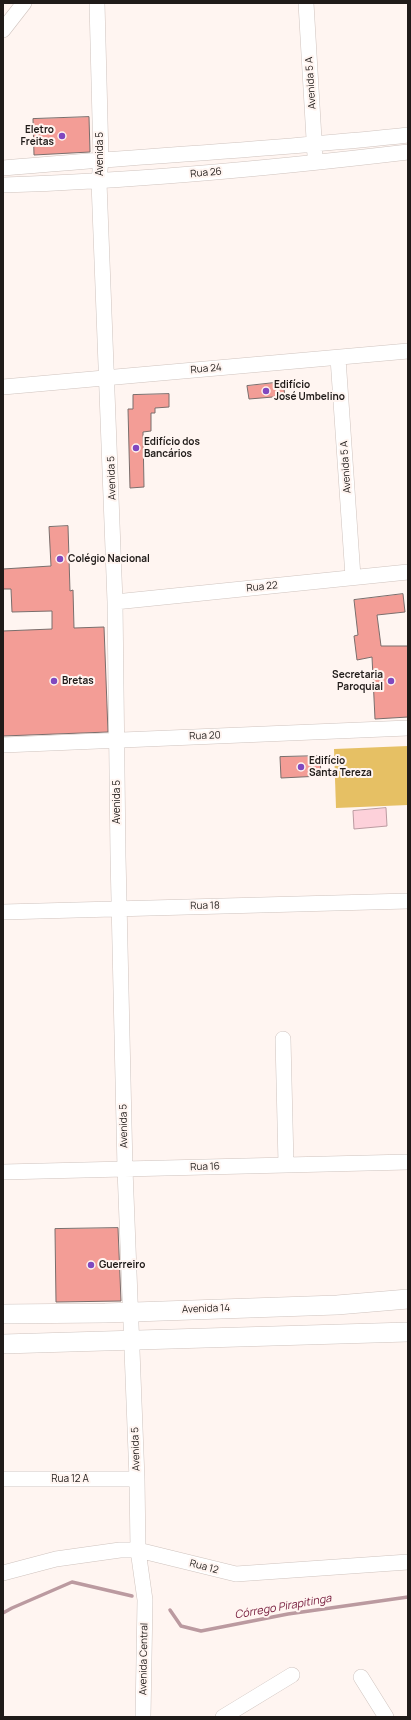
<!DOCTYPE html>
<meta charset="utf-8">
<style>
body{margin:0}
#map{position:relative;width:411px;height:1720px;overflow:hidden;background:#fff5f1;font-family:Manrope,sans-serif}
canvas{display:block}
.frame{position:absolute;inset:0;border:4px solid #201b19;pointer-events:none}
</style>
<div id="map">
<canvas width="411" height="1720"></canvas>
<div class="frame"></div>
</div>
<script>
const ctx = document.querySelector('canvas').getContext('2d');
ctx.lineJoin = 'round';
function paint(path, color) { ctx.fillStyle = color; ctx.fill(path, 'evenodd'); }
function trace(path, color, width, dash) { ctx.strokeStyle = color; ctx.lineWidth = width; ctx.lineCap = dash ? 'butt' : 'round'; ctx.setLineDash(dash || []); ctx.stroke(path); }
function write(font, color, halo, rows, align = 'center') {
  ctx.font = font + ' Manrope,sans-serif'; ctx.lineWidth = 4; ctx.setLineDash([]); ctx.textBaseline = 'middle'; ctx.strokeStyle = halo; ctx.fillStyle = color; for (const [text, x, y, turn = 0] of rows) {
    ctx.save(); ctx.translate(x, y); ctx.rotate((+turn || 0) * Math.PI / 180); ctx.textAlign = isNaN(turn) ? turn : align; if (halo) ctx.strokeText(text, 0, 0); ctx.fillText(text, 0, 0); ctx.restore();
  }
}
const green = new Path2D(`
 M408,746V805L336,808L334,749Z`);
const water = new Path2D(`
 M386,808L387,826L354,829L353,811Z`);
const stream = new Path2D(`
 M170,1610L181,1626L201,1631L288,1614L408,1597
 M3,1613L12,1608L72,1582L132,1596`);
const building = new Path2D(`
 M89,117L90,152L34,155L33,119Z
 M283,382L285,396L249,399L247,386Z
 M169,394V407L155,408V413H151V431L143,432L144,487L130,488L128,409H133V395Z
 M68,526L70,591L73,590L74,628L104,627L108,732L3,736V631L52,629V611L12,612L11,589H3V569L51,566L49,527Z
 M403,594L405,612L377,615L381,646H408V717L375,719L372,657L357,660L354,636L358,635L354,600Z
 M320,756L321,776L281,778L280,757Z
 M118,1228L121,1301L56,1302L55,1229Z`);
const minor = new Path2D(`
 M97,3L101,159L99,182L115,602L118,856L125,1169L137,1479L138,1550L145,1600L143,1717
 M306,3L315,156
 M3,30L24,3
 M3,168C138,156 273,150 408,135
 M3,185C138,181 273,168 408,152
 M338,358L353,577
 M3,387L408,351
 M115,602L408,572
 M3,745L408,728
 M3,912L408,901
 M283,1039L286,1164
 M3,1172L408,1162
 M3,1479H137
 M3,1573L56,1559L120,1550H138L236,1574L408,1562
 M361,1677L386,1717
 M223,1717L292,1675`);
const major = new Path2D(`
 M3,1314L105,1313L337,1305L408,1299
 M3,1344L408,1332`);
const markers = [
 [62,136,4,"#8048bf"],
 [266,391,4,"#8048bf"],
 [136,448,4,"#8048bf"],
 [60,559,4,"#8048bf"],
 [54,681,4,"#8048bf"],
 [391,681,4,"#8048bf"],
 [301,767,4,"#8048bf"],
 [91,1265,4,"#8048bf"]
];
const streetNames = [
 ["Avenida 5 A",311,83,-94],
 ["Avenida 5",100,154,-90],
 ["Rua 26",206,173,-5],
 ["Rua 24",206,369,-5],
 ["Avenida 5 A",346,467,-94],
 ["Avenida 5",112,478,-92],
 ["Rua 22",262,587,-6],
 ["Rua 20",205,736,-2],
 ["Avenida 5",117,802,-90],
 ["Rua 18",205,906,-1],
 ["Avenida 5",124,1126,-91],
 ["Rua 16",205,1167,-2],
 ["Avenida 14",206,1309,-2],
 ["Avenida 5",136,1449,-92],
 ["Rua 12 A",70,1479],
 ["Rua 12",204,1567,15],
 ["Avenida Central",144,1659,-89]
];
const poiNames = [
 ["Eletro",54,130,"right"],
 ["Freitas",54,142,"right"],
 ["Edifício",274,385],
 ["José Umbelino",274,397],
 ["Edifício dos",144,442],
 ["Bancários",144,454],
 ["Colégio Nacional",68,559],
 ["Secretaria",383,675,"right"],
 ["Paroquial",383,687,"right"],
 ["Bretas",62,681],
 ["Edifício",309,761],
 ["Santa Tereza",309,773],
 ["Guerreiro",99,1265]
];
const waterNames = [
 ["Córrego Pirapitinga",283,1607,-10]
];
paint(green, '#e6c064');
paint(water, '#fdd1da');
trace(water, '#bb9aa0', 1);
trace(stream, '#bb9aa0', 3.5);
paint(building, '#f39d96');
trace(building, '#7a6e6c', 1);
trace(minor, '#cfc3be', 16);
trace(major, '#cfc3be', 20);
trace(minor, '#fff', 15);
trace(major, '#fff', 19);
for (const [x, y, r, color] of markers) { const dot = new Path2D(); dot.arc(x, y, r, 0, 2 * Math.PI); ctx.fillStyle = color; ctx.fill(dot); trace(dot, '#fff5f1', 1.5); }
write('10px', '#201b19', '#fff5f1', streetNames);
write('bold 10px', '#201b19', '#fff5f1', poiNames, 'left');
write('italic 11px', '#741839', '#fff5f1', waterNames);
</script>
